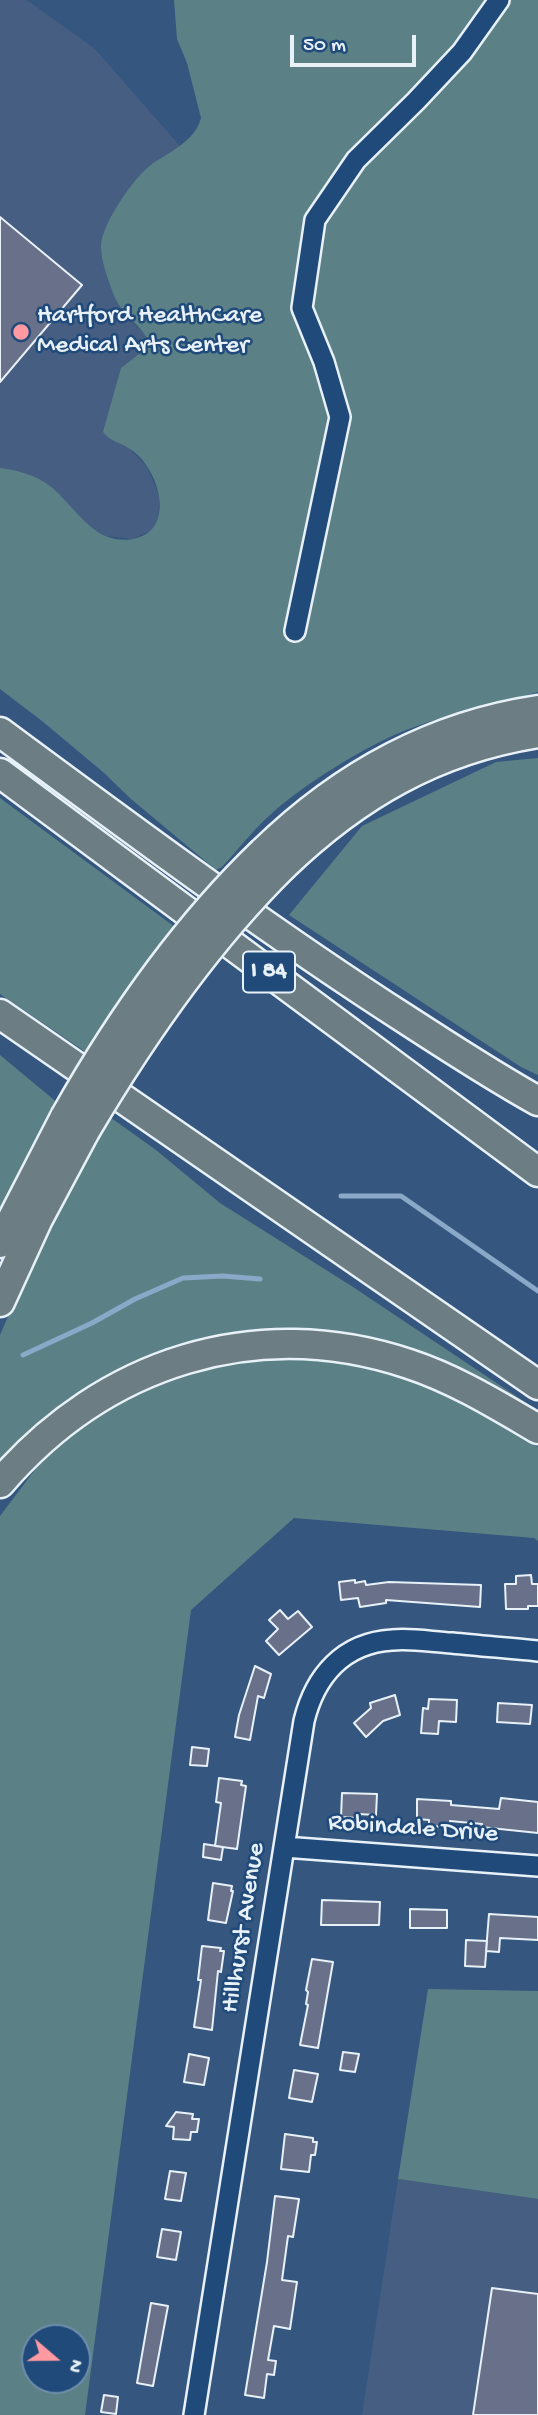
<!DOCTYPE html>
<style>
body{margin:0}
#map{position:relative;width:538px;height:2415px;overflow:hidden;background:#35567f;font-family:"Gochi Hand",sans-serif}
canvas{display:block}
.north{position:absolute;left:21px;top:2324px;width:70px;height:70px;box-sizing:border-box;background:#1f4a7a;border:2px solid #6f8dac;border-radius:50%;rotate:110deg;font-size:19px;font-weight:700;line-height:28px;text-align:center;color:#e8f1f8}
.north::after{content:'';display:block;margin:auto;width:24px;height:32px;background:#ff9aa2;clip-path:polygon(50% 0,100% 100%,50% 72%,0 100%)}
.scale{position:absolute;left:290px;top:35px;width:126px;height:32px;box-sizing:border-box;border:4px solid #e8f1f8;border-top:0;padding-left:9px;font-size:21px;line-height:24px;white-space:nowrap;color:#e8f1f8;-webkit-text-stroke:5px #1f4a7a;paint-order:stroke}
</style>
<div id="map">
<canvas width="538" height="2415"></canvas>
<div class="north">N</div>
<div class="scale">50 m</div>
</div>
<script>
const ctx = document.querySelector('canvas').getContext('2d');
ctx.lineJoin = 'round';
function paint(path, color) { ctx.fillStyle = color; ctx.fill(path, 'evenodd'); }
function trace(path, color, width, dash) { ctx.strokeStyle = color; ctx.lineWidth = width; ctx.lineCap = dash ? 'butt' : 'round'; ctx.setLineDash(dash || []); ctx.stroke(path); }
function write(font, color, halo, rows, align = 'center') {
  ctx.font = font + ' "Gochi Hand",sans-serif'; ctx.lineWidth = 5; ctx.setLineDash([]); ctx.textBaseline = 'middle'; ctx.strokeStyle = halo; ctx.fillStyle = color; for (const [text, x, y, turn = 0] of rows) {
    ctx.save(); ctx.translate(x, y); ctx.rotate((+turn || 0) * Math.PI / 180); ctx.textAlign = isNaN(turn) ? turn : align; if (halo) ctx.strokeText(text, 0, 0); ctx.fillText(text, 0, 0); ctx.restore();
  }
}
const built = new Path2D(`
 M0,0H27L95,49L180,146L148,167L122,311L147,337L145,349L129,362L130,449L147,467L160,497L158,518L151,531L132,539L106,536L87,525L68,504L0,469Z
 M398,2179L538,2199V2415H362Z`);
const green = new Path2D(`
 M174,0H538V692C495,704 451,713 409,729C370,743 299,787 269,816C252,831 238,850 222,867L216,870L131,799L103,772L42,721L0,689V468C17,470 36,475 50,486C76,507 94,546 133,539C140,537 147,535 152,529C171,507 152,462 130,449C120,442 111,442 103,432L121,368L143,351L148,340C139,323 120,313 113,293C108,279 101,261 101,246C101,225 134,177 152,164C171,151 195,141 201,118L187,63L177,39Z
 M538,758V1075L521,1067L289,915L362,826L496,762Z
 M0,798L179,930L90,1055L0,994Z
 M0,1055L59,1104L0,1214Z
 M107,1115L156,1150L220,1203L353,1287L531,1406L527,1412L392,1346L300,1330L228,1334L155,1356L90,1386L36,1426L0,1461V1335L52,1214Z
 M290,1359L351,1364L448,1391L538,1447V1541L534,1538L294,1518L191,1610L85,2415H0V1516L40,1463L123,1393L230,1361ZM35,2338H77V2380H35Z
 M428,1989L538,1991V2199L398,2179Z`);
const stream = new Path2D(`
 M341,1196H401L538,1291
 M23,1355L92,1323L135,1299L183,1278L223,1276L260,1279`);
const building = new Path2D(`
 M0,217L82,285L0,382Z
 M531,1575L532,1584H538V1606H528V1609H506L505,1584H516V1576Z
 M355,1580V1583L365,1581L366,1585L389,1582L481,1585L480,1607L386,1600V1603L360,1607L358,1598L341,1600L339,1582Z
 M280,1610L288,1619L298,1611L312,1627L279,1655L266,1641L278,1629L269,1620Z
 M255,1666L271,1674L264,1698L258,1696L250,1740L235,1737L239,1715Z
 M395,1695L400,1715L383,1721L366,1737L354,1723L371,1708L370,1703Z
 M429,1699L457,1700L456,1722L439,1721L438,1734L421,1733L423,1708L428,1709Z
 M498,1703L532,1705L530,1724L497,1722Z
 M192,1747L209,1749L207,1766L190,1765Z
 M219,1778L242,1781L241,1785L246,1786L237,1849L215,1846L221,1803L216,1802Z
 M342,1793L377,1794L376,1815L358,1814V1818L341,1817Z
 M501,1798L538,1802V1833L481,1827L482,1824L450,1821V1827L429,1826V1820L417,1819V1799L451,1801V1805L499,1809Z
 M204,1844L223,1847L221,1860L203,1857Z
 M213,1883L232,1886L231,1891H233L226,1923L208,1920Z
 M322,1900L380,1902L379,1925H321Z
 M410,1909L447,1910V1928H410Z
 M489,1914L538,1917V1940L500,1938L499,1952L486,1951Z
 M466,1940L487,1941L485,1967L465,1966Z
 M202,1946L221,1948L220,1951H224L221,1972L218,1971L212,2030L194,2027L201,1980H198Z
 M312,1959L333,1962L318,2048L300,2045L308,2005L306,2004L308,1992L306,1990Z
 M343,2052L359,2054L355,2072L340,2070Z
 M189,2054L209,2058L204,2085L184,2082Z
 M294,2070L318,2074L312,2102L289,2098Z
 M176,2112L193,2114L192,2119H199L197,2132H191L190,2140L173,2139L174,2127L166,2126Z
 M285,2134L313,2138V2142H317L315,2155H311L309,2172L281,2169Z
 M170,2171L186,2173L181,2201L165,2199Z
 M275,2196L299,2199L293,2237L288,2236L282,2280L297,2282L290,2329L274,2326L268,2360L276,2361L274,2375L267,2374L264,2398L245,2395L267,2262Z
 M162,2229L181,2232L176,2260L157,2257Z
 M492,2288L538,2294V2415H473Z
 M151,2303L168,2306L153,2386L137,2383Z
 M104,2395L118,2397L116,2414L101,2412Z`);
const minor = new Path2D(`
 M295,631L340,417L324,362L302,308L315,220L356,160L416,101L462,52L499,0
 M284,1847L538,1866
 M194,2415L304,1721C315,1676 343,1643 392,1640C412,1638 432,1642 452,1643C480,1646 509,1648 538,1651`);
const highway = new Path2D(`
 M0,732C134,831 267,930 407,1020C450,1048 493,1076 538,1101
 M0,773L538,1172
 M263,852C340,777 431,726 538,710
 M283,866C357,795 436,749 538,733
 M0,1014L538,1385
 M0,1243L65,1117
 M0,1302L38,1219L85,1131
 M0,1483C104,1362 256,1313 409,1364C455,1379 497,1405 538,1429`);
const highwayBridge = new Path2D(`
 M65,1117C118,1023 185,927 263,852
 M85,1131C141,1036 205,943 283,866`);
const markers = [
 [21,332,9,"#ff9aa2"]
];
const shields = [
 [269,972,52]
];
const shieldNames = [
 ["I 84",269,972]
];
const poiNames = [
 ["Hartford HealthCare",37,317],
 ["Medical Arts Center",37,347]
];
const streetNames = [
 ["Robindale Drive",413,1830,4],
 ["Hillhurst Avenue",245,1928,-81]
];
paint(built, '#455e82');
paint(green, '#5b8186');
trace(stream, '#8aa8c7', 5);
paint(building, '#69718a');
trace(building, '#e8f1f8', 2);
trace(minor, '#e8f1f8', 24);
trace(highway, '#e8f1f8', 33);
trace(minor, '#1f4a7a', 19);
trace(highway, '#6c7e84', 28);
trace(highwayBridge, '#e8f1f8', 33, []);
trace(highwayBridge, '#6c7e84', 28);
for (const [x, y, r, color] of markers) { const dot = new Path2D(); dot.arc(x, y, r, 0, 2 * Math.PI); ctx.fillStyle = color; ctx.fill(dot); trace(dot, '#1f4a7a', 2.5); }
for (const [x, y, w] of shields) { const box = new Path2D(); box.roundRect(x - w / 2, y - 20.5, w, 41, 5); ctx.fillStyle = '#1f4a7a'; ctx.fill(box); trace(box, '#e8f1f8', 2); }
write('bold 24px', '#e8f1f8', null, shieldNames);
write('26px', '#e8f1f8', '#1f4a7a', poiNames, 'left');
write('26px', '#e8f1f8', '#1f4a7a', streetNames);
</script>
